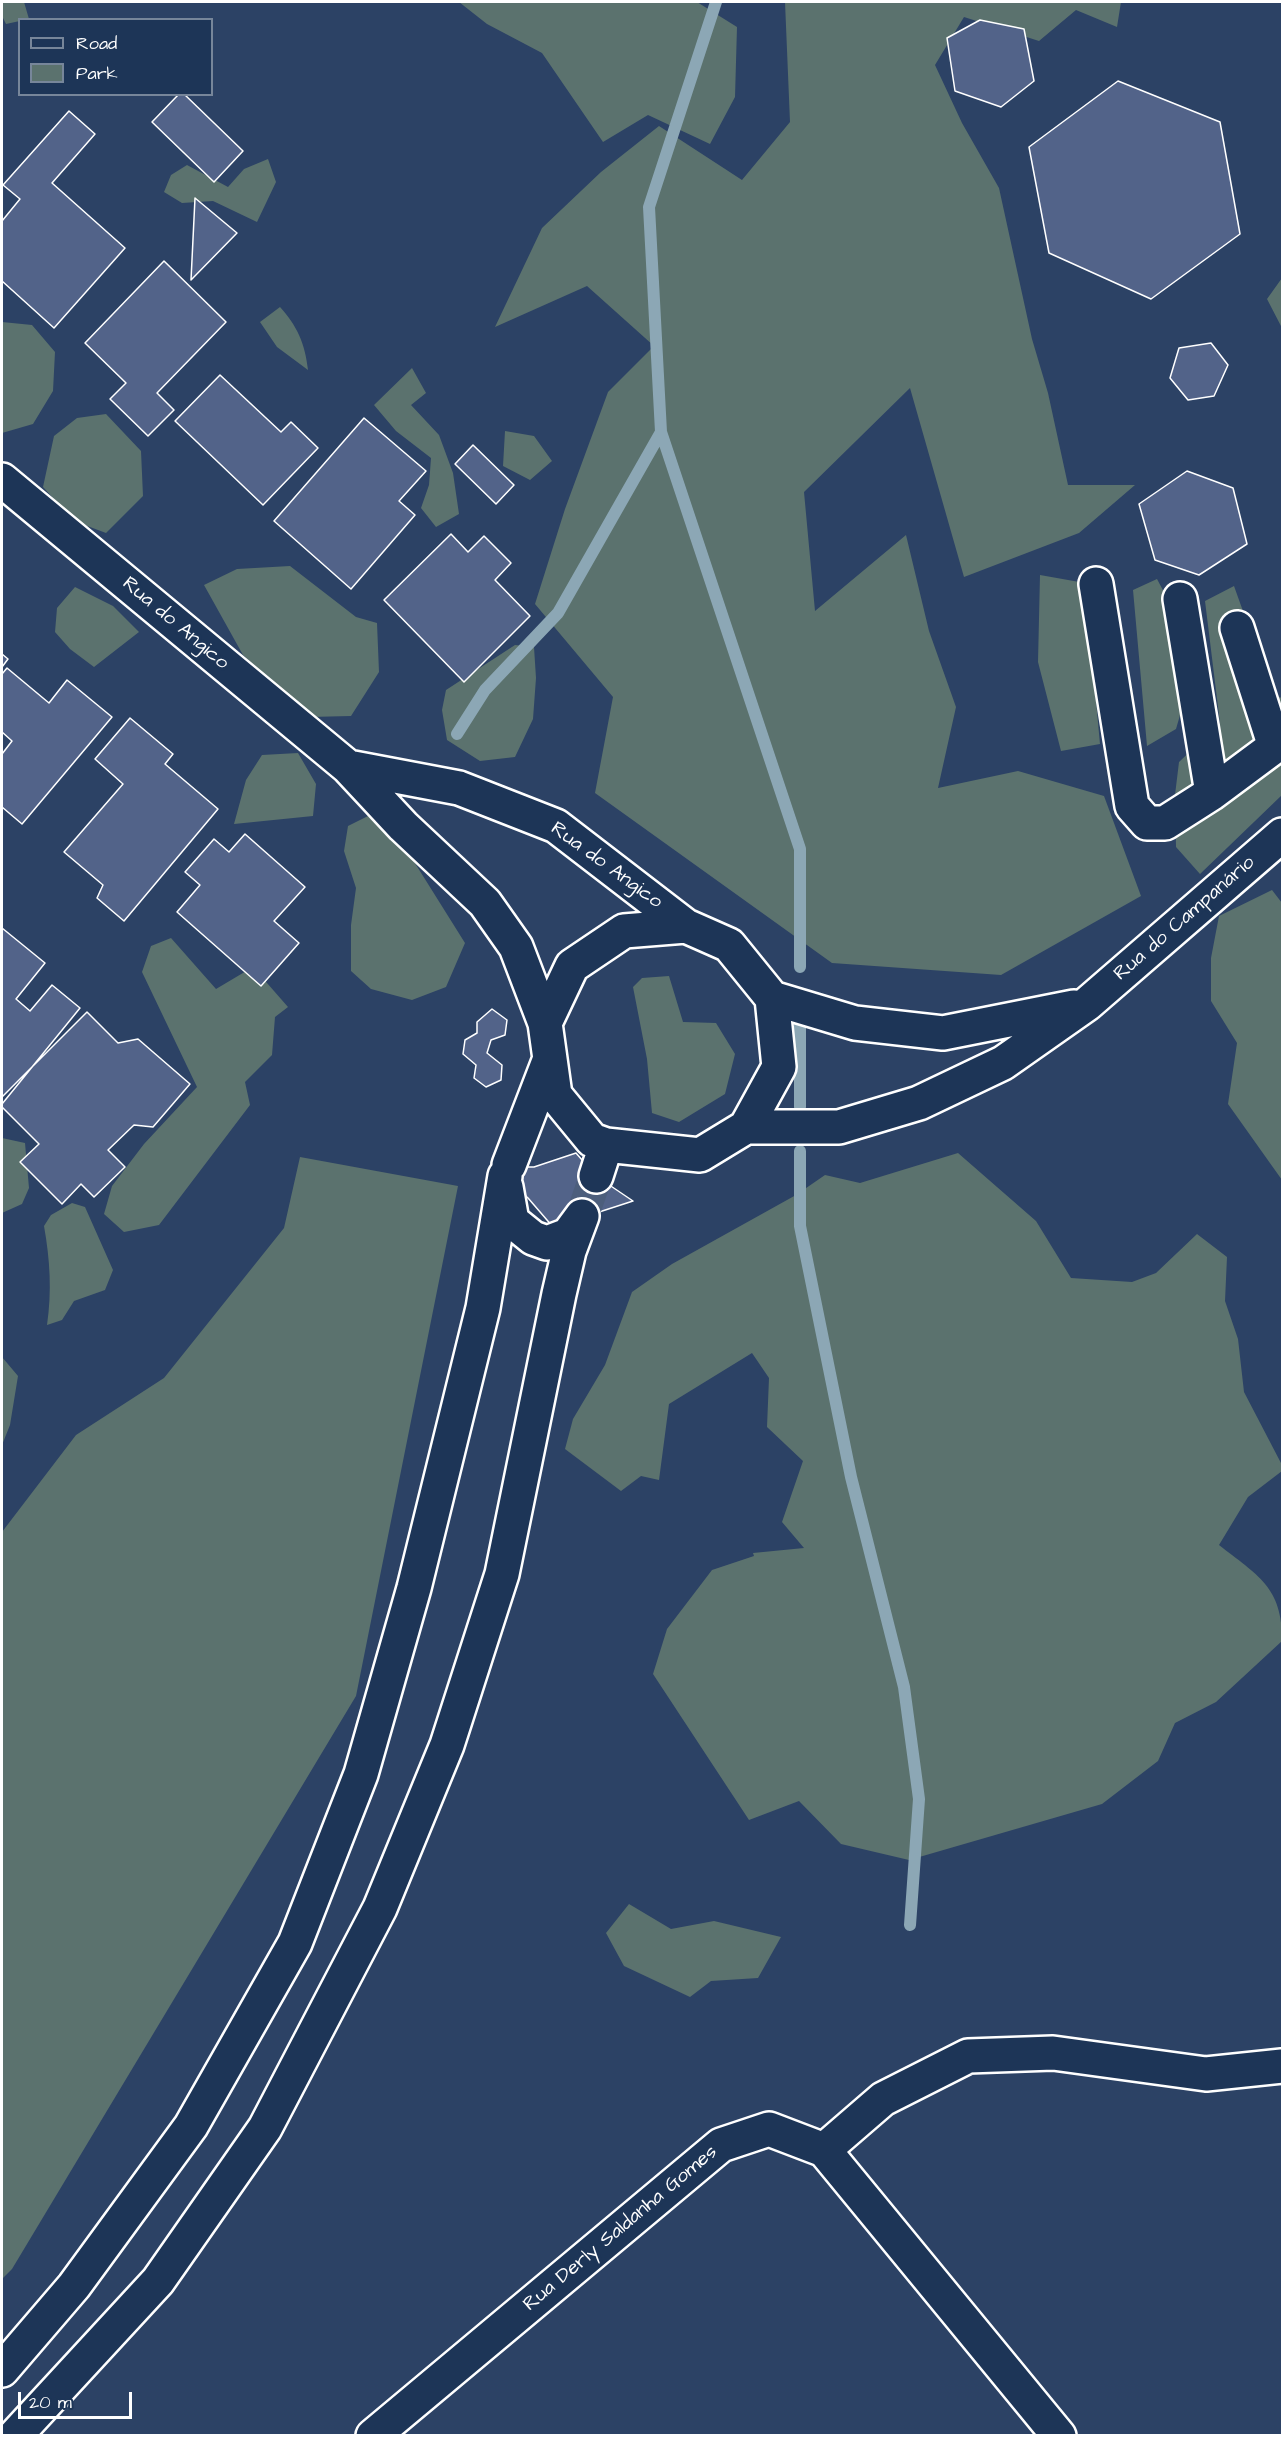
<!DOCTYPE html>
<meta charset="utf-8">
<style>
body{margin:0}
#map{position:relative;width:1284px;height:2437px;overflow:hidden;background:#2c4265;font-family:"Architects Daughter",sans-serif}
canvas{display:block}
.frame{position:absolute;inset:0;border:3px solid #fff;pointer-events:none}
.legend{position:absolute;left:18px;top:18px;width:195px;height:78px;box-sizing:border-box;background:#1d3557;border:2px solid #77869a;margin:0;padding:8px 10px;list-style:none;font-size:18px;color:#fff}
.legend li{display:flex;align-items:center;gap:12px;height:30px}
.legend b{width:30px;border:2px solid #77869a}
.scale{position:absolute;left:18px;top:2392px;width:114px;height:27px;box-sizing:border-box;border:3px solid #fff;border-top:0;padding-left:8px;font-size:18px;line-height:21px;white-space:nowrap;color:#fff;-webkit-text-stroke:4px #1d3557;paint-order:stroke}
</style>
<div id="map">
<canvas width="1284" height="2437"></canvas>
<div class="frame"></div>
<ul class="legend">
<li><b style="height:8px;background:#1d3557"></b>Road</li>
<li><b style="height:16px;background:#5b726e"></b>Park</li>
</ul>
<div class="scale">20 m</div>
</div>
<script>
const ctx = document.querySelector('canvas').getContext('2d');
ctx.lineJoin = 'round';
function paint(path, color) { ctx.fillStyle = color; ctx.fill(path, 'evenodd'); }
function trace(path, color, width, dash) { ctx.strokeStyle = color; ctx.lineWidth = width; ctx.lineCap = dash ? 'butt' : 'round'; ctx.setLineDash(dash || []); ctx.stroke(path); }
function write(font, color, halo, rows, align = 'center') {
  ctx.font = font + ' "Architects Daughter",sans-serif'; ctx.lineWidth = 6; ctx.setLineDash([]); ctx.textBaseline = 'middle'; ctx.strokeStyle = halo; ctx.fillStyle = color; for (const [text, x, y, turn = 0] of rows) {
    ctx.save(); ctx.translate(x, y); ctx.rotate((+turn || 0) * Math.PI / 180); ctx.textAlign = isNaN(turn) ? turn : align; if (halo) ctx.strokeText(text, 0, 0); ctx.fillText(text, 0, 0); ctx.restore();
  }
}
const green = new Path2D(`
 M2,2H24L29,19L6,24L2,16Z
 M459,2H697L737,27L735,97L710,144L648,115L603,142L542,53L487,24Z
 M785,2H1121L1117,27L1076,10L1039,41L964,17L935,65L962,123L999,188L1032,339L1048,393L1068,485H1135L1079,533L964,577L910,388L804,492L815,611L906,535L929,631L956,707L938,788L1018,771L1104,796L1141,896L1001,975L832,963L595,793L613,697L535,604L565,509L608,392L654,346L587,286L495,327L542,228L601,172L659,126L742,180L790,122Z
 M268,159L276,182L257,222L213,201L182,203L164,192L171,175L187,165L228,187L244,169Z
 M1282,278V328L1267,299Z
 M280,307C297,326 305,343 308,370L277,347L260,322Z
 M2,322L32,325L55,352L53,391L33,424L2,433Z
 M412,368L426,393L411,405L439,435L453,473L459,514L436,527L421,508L429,485L431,458L396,431L374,405Z
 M106,414L141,451L143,496L106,533L74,521L43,487L54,436L77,418Z
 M505,431L534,436L552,461L530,480L503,466Z
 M290,566L356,617L377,623L379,672L351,716L309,717L243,655L204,585L237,569Z
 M1040,575L1085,583L1100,744L1061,751L1038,662Z
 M1157,579L1173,609L1192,674L1176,729L1147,746L1133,590Z
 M1234,586L1273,695L1282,698V795L1200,874L1176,847L1175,795L1179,762L1220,723L1205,601Z
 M75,587L113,606L139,632L94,667L70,649L55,632L57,608Z
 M515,645L534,647L536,678L533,719L515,757L480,761L447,740L442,710L446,690Z
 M298,753L316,784L313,816L234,824L246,780L262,755Z
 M368,816L413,860L465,943L446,987L412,1000L371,989L351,971V925L356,888L344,851L348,826Z
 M1272,890L1282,903V1180L1228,1104L1237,1043L1211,1001V958L1219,916Z
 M171,938L216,989L253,967L288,1007L275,1017L272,1055L245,1082L250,1105L159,1225L124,1232L104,1214L112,1186L144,1144L197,1087L142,972L151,946Z
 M669,976L683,1022L716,1023L735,1054L725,1094L679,1122L652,1113L647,1059L633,987L642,978Z
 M2,1138L25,1143L29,1188L22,1204L2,1213Z
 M958,1153L1036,1221L1071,1278L1132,1282L1156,1273L1197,1234L1227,1257L1225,1301L1238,1339L1244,1392L1282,1465V1471L1248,1497L1219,1545C1257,1575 1283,1587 1282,1641L1216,1702L1175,1723L1158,1761L1102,1804L909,1860L841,1844L799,1801L749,1820L653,1674L667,1629L712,1570L754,1556L753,1553L804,1548L782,1522L803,1461L767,1427L769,1378L752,1353L669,1404L659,1480L641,1476L621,1491L565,1449L573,1419L605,1365L632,1292L672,1264L796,1195L825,1175L860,1183Z
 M300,1157L458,1186L356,1696L12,2269L2,2279V1532L76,1435L164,1378L284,1228Z
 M72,1203L85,1207L113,1270L105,1290L74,1301L62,1320L47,1325C52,1291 50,1260 44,1226L51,1215Z
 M2,1357L18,1376L10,1425L2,1445Z
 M629,1904L671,1929L714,1921L781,1937L758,1978L711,1981L690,1997L624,1966L606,1933Z`);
const stream = new Path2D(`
 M716,2L649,207L661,432L800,849V967
 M457,734L485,690L558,613L661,432
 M800,1013V1107
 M800,1151V1226L851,1477L904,1687L919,1799L910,1925`);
const building = new Path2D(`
 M980,20L1024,29L1034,81L1001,107L955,91L947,38Z
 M1118,81L1220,122L1240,234L1151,299L1049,253L1029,147Z
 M179,94H184L243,151L214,182L152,122Z
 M69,111L95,134L52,183L125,248L54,328L2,281V221L20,199L3,185Z
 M195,198L237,233L191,280Z
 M164,261L226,322L157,393L174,410L148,436L110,399L126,383L85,343Z
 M1211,343L1228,365L1214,396L1188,400L1170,378L1179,348Z
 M220,375L281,432L291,422L318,448L263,505L175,421Z
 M364,418L426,471L399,501L415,515L351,589L274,521Z
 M473,445L514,485L496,504L455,464Z
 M1187,471L1233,488L1247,544L1199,575L1155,560L1139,504Z
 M451,534L468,552L484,536L511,563L495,580L530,616L464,682L384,600Z
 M2,654L8,659L2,667Z
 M7,668L49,703L67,680L112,717L22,824L2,807V754L12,741L2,732V674Z
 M130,718L173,754L165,764L218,809L124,921L97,898L103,885L64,852L123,784L95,759Z
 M245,834L305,887L274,921L299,943L261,986L177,912L200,885L185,872L214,839L229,852Z
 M2,928L45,963L16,999L30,1011L52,985L80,1008L2,1104Z
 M492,1009L507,1020L505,1035L491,1040L487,1053L502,1065L501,1080L486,1087L474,1078L476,1065L463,1054L465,1040L477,1033V1022Z
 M87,1012L118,1043L138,1039L190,1084L153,1127L134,1125L108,1150L125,1167L94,1197L81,1184L62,1204L20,1162L39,1144L2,1107V1097Z
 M576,1153L596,1176L633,1201L553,1227L528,1198L494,1167H534Z`);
const streetTunnel = new Path2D(`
 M582,1216L596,1176`);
const street = new Path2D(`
 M2,480L348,767L403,826L485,903L516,947L545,1023
 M1096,584L1132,806L1147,823H1165L1212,793L1282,741
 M1180,599L1212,793
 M1237,628L1275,747
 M348,767L459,788L556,826L686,926
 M686,926L729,945L772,998L779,1067L746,1127L700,1155L606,1145L592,1140L555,1095L545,1023L572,966L624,931Z
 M772,998L855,1023L943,1033L1074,1007
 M746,1127H839L919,1103L1003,1063L1087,1004L1282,835
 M509,1165L549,1061
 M596,1176L606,1145
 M506,1187L512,1221L533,1238L547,1243L568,1235L582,1216
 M824,2150L883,2099L968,2056L1053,2053L1206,2074L1282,2066
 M2,2370L74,2286L191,2126L295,1943L361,1774L414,1588L483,1308L505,1176
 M15,2436L158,2281L265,2128L380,1908L447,1745L502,1574L559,1294L569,1251L582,1216
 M373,2436L721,2145L769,2129L824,2150L1059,2436`);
const streetNames = [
 ["Rua do Angico",175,624,40],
 ["Rua do Angico",606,866,36],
 ["Rua do Campanário",1185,919,-41],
 ["Rua Derly Saldanha Gomes",621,2229,-40]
];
paint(green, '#5b726e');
trace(stream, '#8ca7b5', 12);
paint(building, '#526389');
trace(building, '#fff', 1.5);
trace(streetTunnel, '#4c5e7c', 33, [33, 16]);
trace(street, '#fff', 38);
trace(street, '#1d3557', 33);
write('20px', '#fff', '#1d3557', streetNames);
</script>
